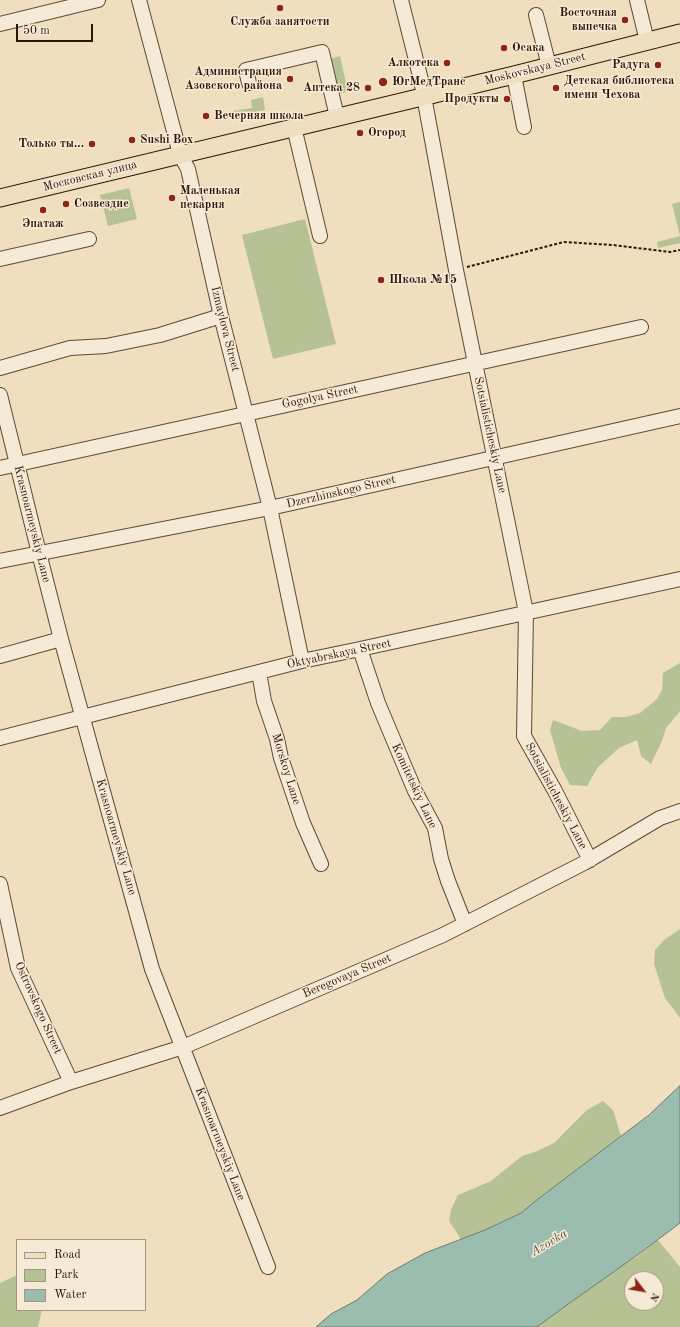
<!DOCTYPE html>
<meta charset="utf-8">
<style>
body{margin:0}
#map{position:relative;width:680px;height:1327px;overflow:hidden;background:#efdfbe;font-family:"Old Standard TT",serif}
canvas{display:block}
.legend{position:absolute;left:16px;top:1239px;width:130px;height:72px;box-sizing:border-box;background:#f5ead5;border:1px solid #a69583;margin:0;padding:5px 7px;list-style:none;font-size:12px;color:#301508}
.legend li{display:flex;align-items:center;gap:8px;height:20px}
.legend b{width:20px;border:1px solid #a69583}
.north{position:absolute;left:624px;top:1271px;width:40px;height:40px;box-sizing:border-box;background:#f5ead5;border:1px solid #a69583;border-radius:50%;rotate:121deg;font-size:11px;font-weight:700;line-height:16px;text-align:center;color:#301508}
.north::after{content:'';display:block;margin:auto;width:14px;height:18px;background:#8f2418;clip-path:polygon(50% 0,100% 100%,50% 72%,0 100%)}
.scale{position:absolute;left:16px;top:24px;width:77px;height:18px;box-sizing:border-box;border:2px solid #301508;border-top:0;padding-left:5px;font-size:12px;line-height:14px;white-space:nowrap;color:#301508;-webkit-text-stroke:3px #f5ead5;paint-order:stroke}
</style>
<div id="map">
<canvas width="680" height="1327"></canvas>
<ul class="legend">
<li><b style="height:5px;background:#efdfbe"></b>Road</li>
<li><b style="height:11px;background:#b6c294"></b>Park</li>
<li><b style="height:11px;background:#9abdaf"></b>Water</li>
</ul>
<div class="north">N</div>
<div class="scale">50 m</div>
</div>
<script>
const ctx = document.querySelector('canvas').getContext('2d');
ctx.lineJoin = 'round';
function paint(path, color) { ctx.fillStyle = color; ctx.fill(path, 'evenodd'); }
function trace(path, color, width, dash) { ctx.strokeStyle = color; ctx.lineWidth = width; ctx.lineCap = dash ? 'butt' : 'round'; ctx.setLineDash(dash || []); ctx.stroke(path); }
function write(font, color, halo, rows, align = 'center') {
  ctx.font = font + ' "Old Standard TT",serif'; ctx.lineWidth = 3; ctx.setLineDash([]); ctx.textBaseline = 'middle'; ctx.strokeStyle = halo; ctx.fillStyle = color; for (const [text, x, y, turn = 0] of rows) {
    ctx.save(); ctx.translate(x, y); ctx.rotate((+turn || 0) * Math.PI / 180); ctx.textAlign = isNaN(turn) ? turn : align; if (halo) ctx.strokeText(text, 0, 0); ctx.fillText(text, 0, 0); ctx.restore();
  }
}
const green = new Path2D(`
 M340,56L348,92L337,94L329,59Z
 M263,97L265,110L231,117L233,111L252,108L251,100Z
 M129,188L137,219L108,226L100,195Z
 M680,202V243L658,248L657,242L680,236L672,204Z
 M305,219L336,344L273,359L242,235Z
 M680,663V711L666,728L662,741L651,764L641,756L637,740L619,748L598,767L587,786L570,785L561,768L550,730L553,720L582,731L600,730L612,717H626L640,713L657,699L662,690L663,673Z
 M680,929V1018L665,998L654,964L655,950L664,940Z
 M603,1101L613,1110L621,1136L538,1199L521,1213L485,1230L461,1239L449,1221L451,1210L458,1195L491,1181L522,1156L537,1151L554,1143L587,1110Z
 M658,1240L680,1267V1327H536L617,1268L636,1257ZM632,1279H656V1303H632Z
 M17,1275V1310H42L38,1327H0V1283Z`);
const water = new Path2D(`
 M680,1086V1223C634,1259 585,1291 538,1326L536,1327H316L331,1314L357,1300L387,1274L425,1253L485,1230L521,1213L538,1199L649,1115Z`);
const path = new Path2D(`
 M467,267L564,242L613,245L670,252L680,250`);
const minor = new Path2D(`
 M139,0L180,154L188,169L221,316L270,508L302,661
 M401,0L421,80L456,270L526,612L524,736L555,791L590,860
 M637,0L647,41
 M536,15L549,66
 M0,24L98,0
 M514,75L524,127
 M249,83L246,70L322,52L337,117
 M294,127L320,236
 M0,259L89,239
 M0,368L70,348L106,346L160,335L221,316
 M0,395L39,553L61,639L152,969L268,1267
 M0,468L641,327
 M0,561L270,508L680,416
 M360,649L378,703L415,791L435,828L441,859L448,881L465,924
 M0,656L61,639
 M259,672L264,701L277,739L281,758L303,823L321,864
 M0,738L302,661L360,649L680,579
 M0,884L18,968L71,1082
 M0,1108L71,1082L183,1047L443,935L584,863L660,818L680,811`);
const major = new Path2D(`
 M0,198L514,75L680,33`);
const markers = [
 [280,8,4,"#8f2418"],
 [625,20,4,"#8f2418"],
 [504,48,4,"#8f2418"],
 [447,63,4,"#8f2418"],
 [658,65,4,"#8f2418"],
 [290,79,4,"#8f2418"],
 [383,82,5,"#8f2418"],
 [368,88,4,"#8f2418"],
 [556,88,4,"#8f2418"],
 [507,99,4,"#8f2418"],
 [206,116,4,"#8f2418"],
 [360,133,4,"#8f2418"],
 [132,140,4,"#8f2418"],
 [92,144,4,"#8f2418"],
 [172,198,4,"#8f2418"],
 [66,204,4,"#8f2418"],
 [43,210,4,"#8f2418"],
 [381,280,4,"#8f2418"]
];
const poiNames = [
 ["Восточная",617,13,"right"],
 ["выпечка",617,27,"right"],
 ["Служба занятости",280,22,"center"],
 ["Осака",512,48],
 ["Алкотека",439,63,"right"],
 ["Радуга",650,65,"right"],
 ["Администрация",282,72,"right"],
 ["Азовского района",282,86,"right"],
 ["Детская библиотека",564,81],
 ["имени Чехова",564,95],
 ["ЮгМедТранс",392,82],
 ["Аптека 28",360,88,"right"],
 ["Продукты",499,99,"right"],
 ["Вечерняя школа",214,116],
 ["Огород",368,133],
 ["Sushi Box",140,140],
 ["Только ты...",84,144,"right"],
 ["Маленькая",180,191],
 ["пекарня",180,205],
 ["Созвездие",74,204],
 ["Эпатаж",43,224,"center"],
 ["Школа №15",389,280]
];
const streetNames = [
 ["Moskovskaya Street",535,69,-14],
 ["Московская улица",90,176,-14],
 ["Izmaylova Street",225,329,76],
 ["Gogolya Street",320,397,-12],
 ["Sotsialisticheskiy Lane",490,435,78],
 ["Dzerzhinskogo Street",341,492,-13],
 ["Krasnoarmeyskiy Lane",32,524,76],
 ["Oktyabrskaya Street",339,654,-12],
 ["Morskoy Lane",286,769,73],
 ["Komitetskiy Lane",414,786,65],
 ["Sotsialisticheskiy Lane",556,796,62],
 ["Krasnoarmeyskiy Lane",116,837,74],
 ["Beregovaya Street",347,976,-23],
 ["Ostrovskogo Street",38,1008,66],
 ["Krasnoarmeyskiy Lane",220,1144,69]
];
const waterNames = [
 ["Azovka",549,1243,-31]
];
paint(green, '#b6c294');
paint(water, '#9abdaf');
trace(water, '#707a6c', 1);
trace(minor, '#604836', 16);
trace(major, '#301508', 19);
trace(path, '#301508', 2, [3, 2]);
trace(minor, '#f5ead5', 14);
trace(major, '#efdfbe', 17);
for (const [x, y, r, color] of markers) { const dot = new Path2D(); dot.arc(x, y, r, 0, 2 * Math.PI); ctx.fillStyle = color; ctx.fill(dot); trace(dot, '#f5ead5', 1.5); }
write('bold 12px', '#301508', '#f5ead5', poiNames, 'left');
write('12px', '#301508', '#f5ead5', streetNames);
write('italic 13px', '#555042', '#f5ead5', waterNames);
</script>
